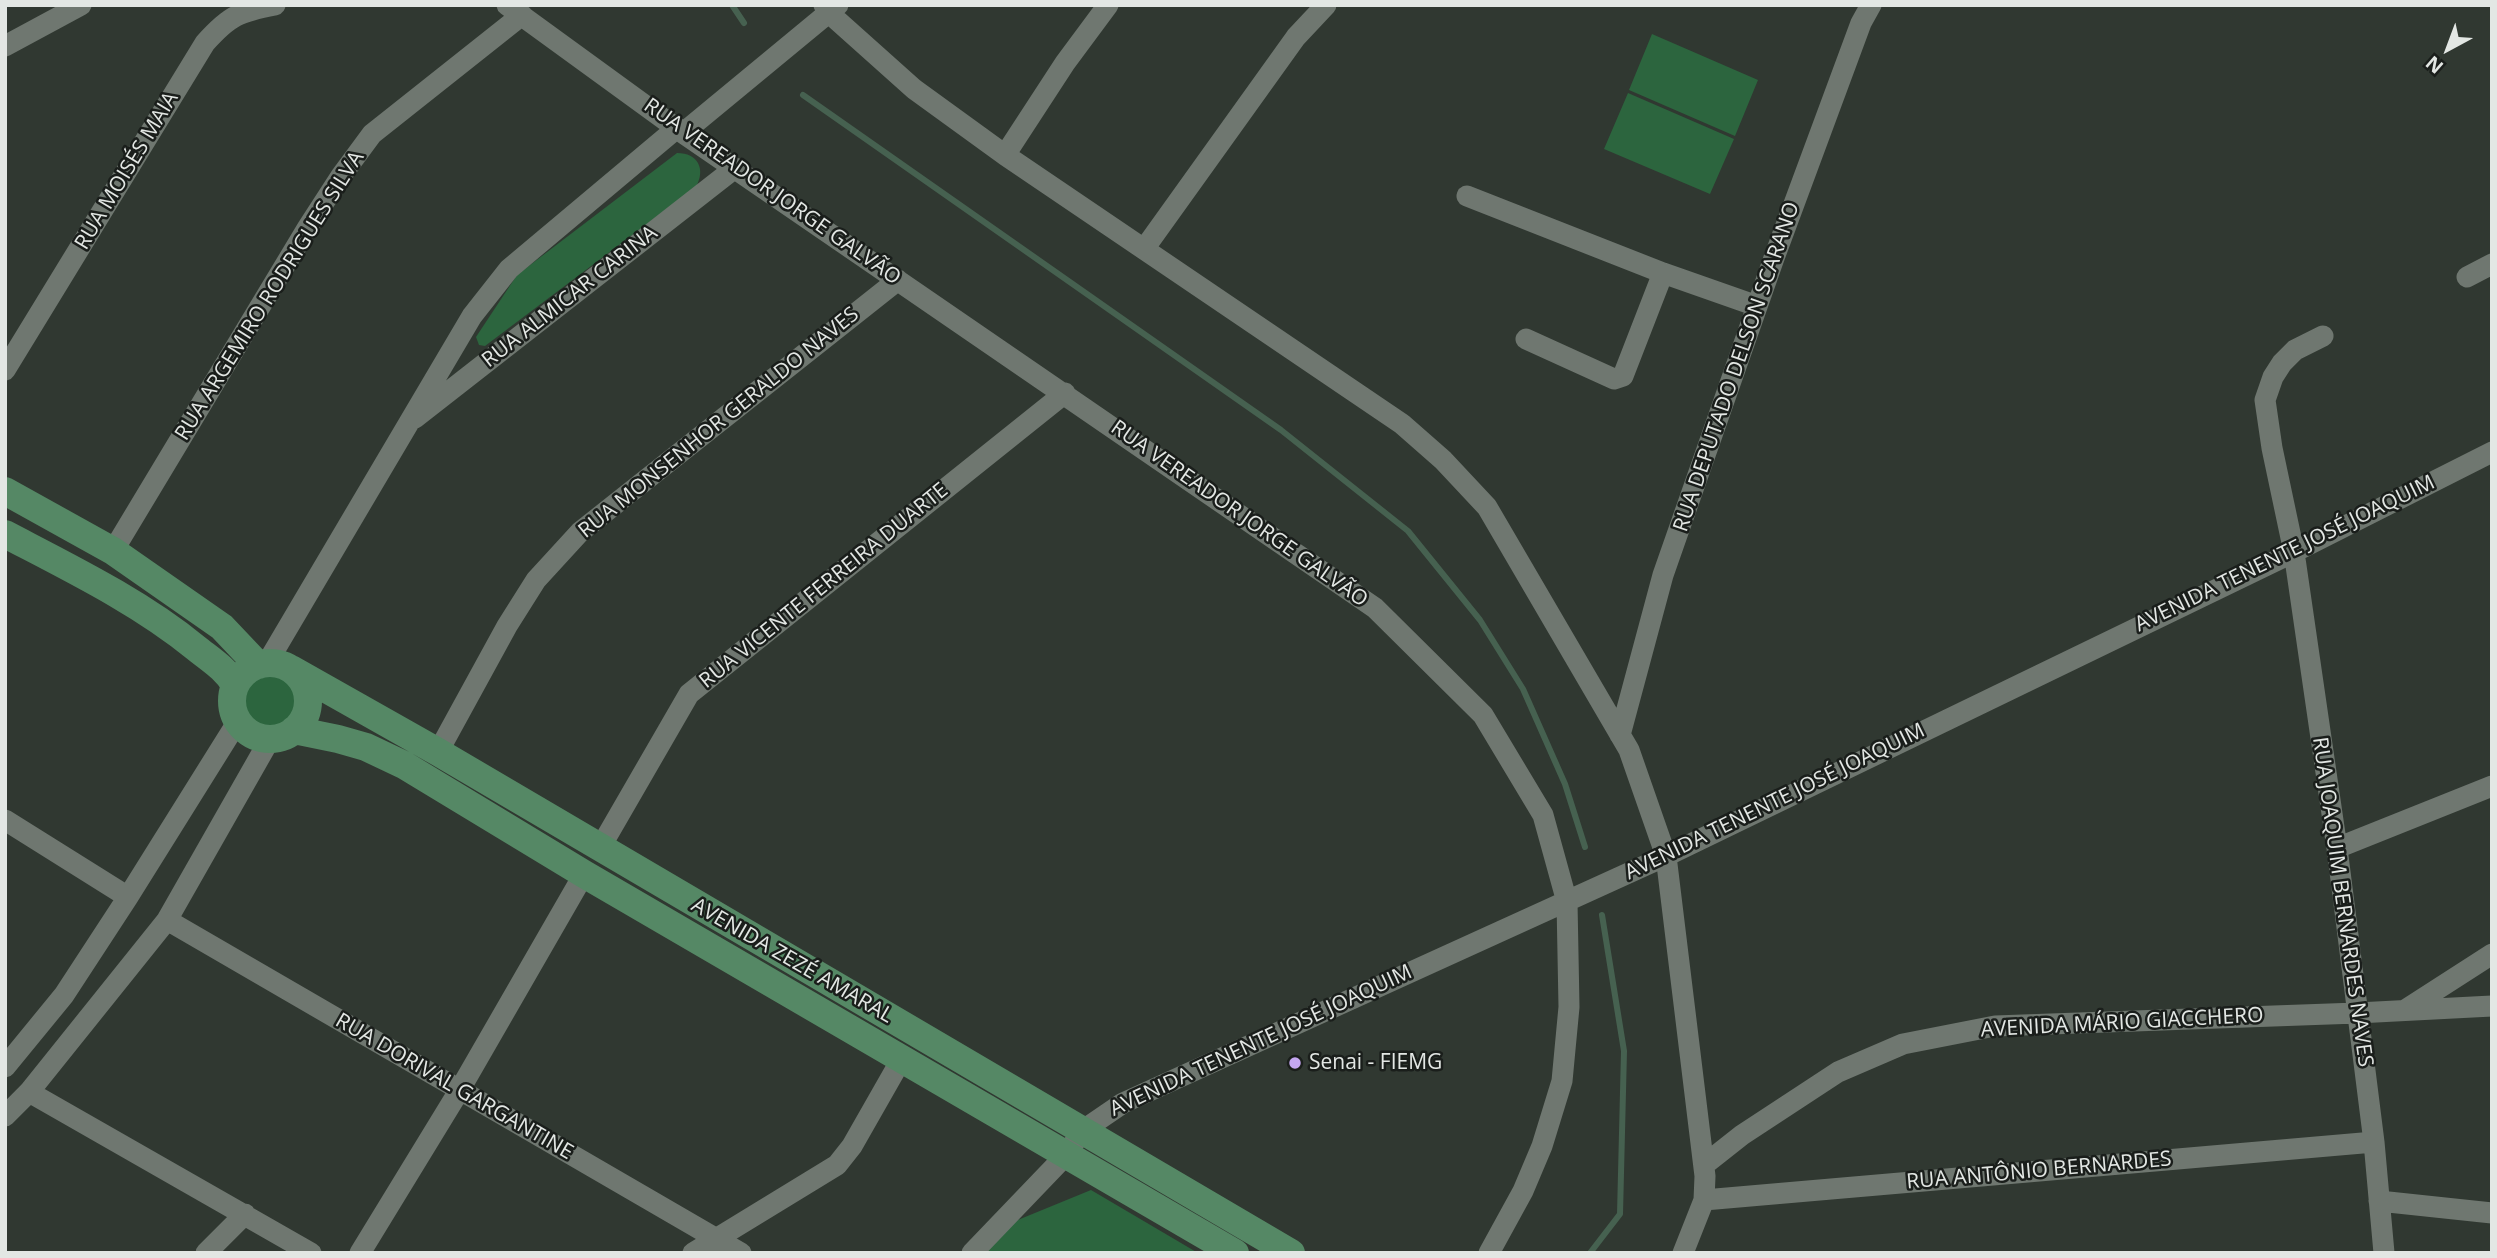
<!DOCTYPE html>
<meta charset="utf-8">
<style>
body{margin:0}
#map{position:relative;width:2497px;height:1258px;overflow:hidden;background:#303831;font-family:"Open Sans",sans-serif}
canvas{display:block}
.frame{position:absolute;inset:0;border:7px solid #e3e7e4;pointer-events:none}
.north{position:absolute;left:2413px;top:14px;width:70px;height:70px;-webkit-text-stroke:5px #1a1e1b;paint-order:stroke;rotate:221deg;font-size:19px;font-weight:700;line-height:28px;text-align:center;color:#e3e7e4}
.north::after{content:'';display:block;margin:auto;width:24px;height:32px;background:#e3e7e4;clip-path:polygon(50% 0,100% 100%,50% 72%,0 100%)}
</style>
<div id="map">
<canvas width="2497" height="1258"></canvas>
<div class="frame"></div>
<div class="north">N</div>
</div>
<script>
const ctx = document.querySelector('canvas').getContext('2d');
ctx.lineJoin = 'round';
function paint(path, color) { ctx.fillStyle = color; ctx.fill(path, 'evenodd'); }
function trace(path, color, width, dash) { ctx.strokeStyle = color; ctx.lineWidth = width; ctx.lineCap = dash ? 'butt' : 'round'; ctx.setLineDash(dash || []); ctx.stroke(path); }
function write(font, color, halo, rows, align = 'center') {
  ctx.font = font + ' "Open Sans",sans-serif'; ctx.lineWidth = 5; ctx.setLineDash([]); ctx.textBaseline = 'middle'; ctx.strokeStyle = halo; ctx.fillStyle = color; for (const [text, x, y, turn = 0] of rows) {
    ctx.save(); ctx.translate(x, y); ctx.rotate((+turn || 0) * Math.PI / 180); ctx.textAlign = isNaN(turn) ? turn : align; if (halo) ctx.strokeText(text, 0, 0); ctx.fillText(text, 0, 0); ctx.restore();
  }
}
const green = new Path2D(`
 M1652,34L1758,80L1735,136L1629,90Z
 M1628,93L1734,139L1710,194L1604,149Z
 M677,153C698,153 706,169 696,187L485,346L479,345L476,337L517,275Z
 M236 702a33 33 0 1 1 66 0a33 33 0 1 1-66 0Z
 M1091,1190L1198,1253H978L1008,1224Z`);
const stream = new Path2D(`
 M732,5L744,23
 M803,95L1281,430L1408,531L1480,620L1523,689L1565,784L1585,847
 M1590,1253L1620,1214L1624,1051L1602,915`);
const minor = new Path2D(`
 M507,5L683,133L1375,608L1483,715L1543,815L1567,902L1569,1007L1562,1081L1542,1146L1523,1191L1489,1253
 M824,5L829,13L914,89L1005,155L1402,424L1443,460L1487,507L1629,750L1666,856L1705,1176L1704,1200L1683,1253
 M5,46L81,5
 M683,133L838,5
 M1005,155L1065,63L1108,5
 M1467,196L1663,273L1757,306
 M1144,249L1296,37L1326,5
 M2467,277L2492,264
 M2323,336L2295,350L2282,363L2273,377L2265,400L2272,448L2294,552L2337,848L2374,1142L2384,1253
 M1526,339L1614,379L1623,376L1663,273
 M5,370L205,43C230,15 239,12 275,5
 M415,418L735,168
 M113,551L308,227L341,176L372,134L522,15
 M267,663L472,316L509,269L677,128
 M1620,735L1663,575L1774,258L1861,23L1871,5
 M438,752L507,626L536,580L580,532L898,280
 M5,820L128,897
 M600,848L689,694L1065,393
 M2337,848L2492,786
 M167,920L741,1253
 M2405,1010L2492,954
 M5,1067L64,995L128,897L238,721
 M29,1092L311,1253
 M5,1116L29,1092L167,920L270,739
 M1704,1165L1742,1135L1838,1072L1903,1044L1995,1026L2357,1013L2492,1006
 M1704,1200L2374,1142
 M2379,1201L2492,1213
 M206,1253L245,1214
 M360,1253L459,1091L584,874
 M693,1253L837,1165L852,1146L901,1060
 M972,1253L1066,1155L1082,1131L1123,1103L1666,856L2294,552L2492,452`);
const major = new Path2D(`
 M5,491L113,551L222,627L258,665
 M5,534C70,568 140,602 196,648C211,660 226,669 235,685
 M232 701a38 38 0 1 1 76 0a38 38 0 1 1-76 0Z
 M291,669L438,752L1291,1253
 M294,730L338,739L366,747L404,765L584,874L1235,1253`);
const markers = [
 [1295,1063,7,"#c4a7f1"]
];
const streetNames = [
 ["RUA MOISÉS MAIA",127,171,-59],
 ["RUA VEREADOR JORGE GALVÃO",772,192,35],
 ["RUA ARGEMIRO RODRIGUES SILVA",270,296,-58],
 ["RUA ALMICAR CARINA",570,297,-38],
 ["RUA DEPUTADO DELSON SCARANO",1737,367,-71],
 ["RUA MONSENHOR GERALDO NAVES",719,423,-39],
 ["RUA VEREADOR JORGE GALVÃO",1239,514,35],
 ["AVENIDA TENENTE JOSÉ JOAQUIM",2285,554,-26],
 ["RUA VICENTE FERREIRA DUARTE",824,586,-39],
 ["AVENIDA TENENTE JOSÉ JOAQUIM",1775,802,-26],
 ["RUA JOAQUIM BERNARDES NAVES",2342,902,82],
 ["AVENIDA ZEZÉ AMARAL",792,961,30],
 ["AVENIDA MÁRIO GIACCHERO",2122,1023,-3],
 ["AVENIDA TENENTE JOSÉ JOAQUIM",1261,1041,-25],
 ["RUA DORIVAL GARGANTINE",454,1087,30],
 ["RUA ANTÔNIO BERNARDES",2039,1171,-5]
];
const poiNames = [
 ["Senai - FIEMG",1309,1063]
];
paint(green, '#2c653e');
trace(stream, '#466150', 6);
trace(minor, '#6f7770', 21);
trace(major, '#558865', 28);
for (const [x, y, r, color] of markers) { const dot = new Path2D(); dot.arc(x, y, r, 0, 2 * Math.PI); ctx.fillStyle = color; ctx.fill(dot); trace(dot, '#1a1e1b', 2.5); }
write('21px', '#e3e7e4', '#1a1e1b', streetNames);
write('21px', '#e3e7e4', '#1a1e1b', poiNames, 'left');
</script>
